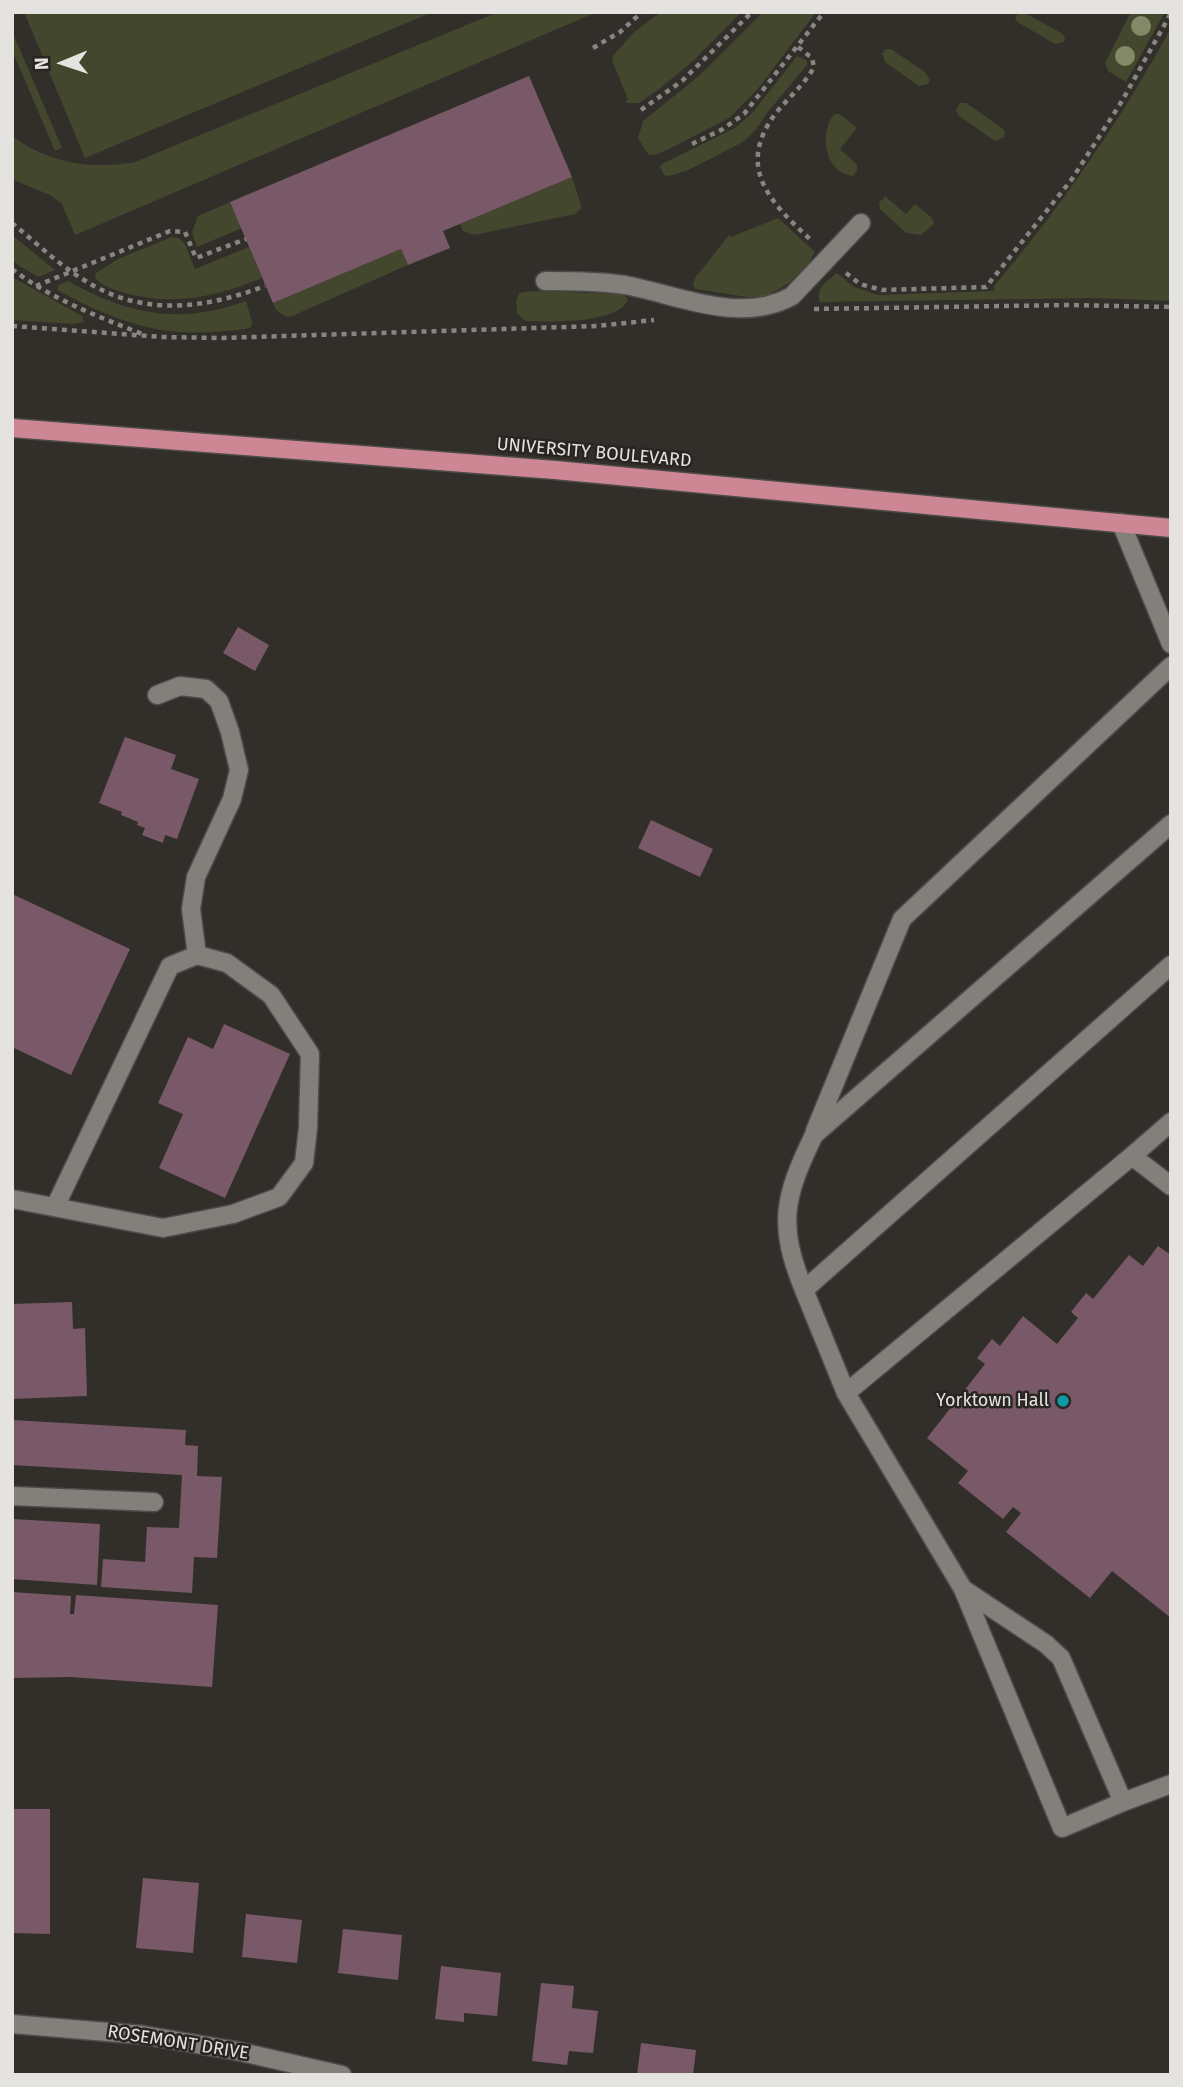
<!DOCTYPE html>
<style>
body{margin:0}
#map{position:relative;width:1183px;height:2087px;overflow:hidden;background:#322f2b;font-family:"Fira Sans",sans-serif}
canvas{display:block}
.frame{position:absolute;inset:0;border:14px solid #e5e3e0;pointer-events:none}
.north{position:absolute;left:28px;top:28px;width:70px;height:70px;-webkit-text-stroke:5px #282522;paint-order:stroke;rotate:268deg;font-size:19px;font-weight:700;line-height:28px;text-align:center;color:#e5e3e0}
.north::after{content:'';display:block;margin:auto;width:24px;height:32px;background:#e5e3e0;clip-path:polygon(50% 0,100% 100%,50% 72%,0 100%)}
</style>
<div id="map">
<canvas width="1183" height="2087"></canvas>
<div class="frame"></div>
<div class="north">N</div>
</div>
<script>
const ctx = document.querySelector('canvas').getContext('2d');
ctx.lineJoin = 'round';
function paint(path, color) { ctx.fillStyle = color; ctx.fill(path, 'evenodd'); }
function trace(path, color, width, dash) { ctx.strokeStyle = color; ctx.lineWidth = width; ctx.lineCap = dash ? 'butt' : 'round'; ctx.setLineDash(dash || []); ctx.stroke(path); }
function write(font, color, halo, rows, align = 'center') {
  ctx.font = font + ' "Fira Sans",sans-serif'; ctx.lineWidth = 5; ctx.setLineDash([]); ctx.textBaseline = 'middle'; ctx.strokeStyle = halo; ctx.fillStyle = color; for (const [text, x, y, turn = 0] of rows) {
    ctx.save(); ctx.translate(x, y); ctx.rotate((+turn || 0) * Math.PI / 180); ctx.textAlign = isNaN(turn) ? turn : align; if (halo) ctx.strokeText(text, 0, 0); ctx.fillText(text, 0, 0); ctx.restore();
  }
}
const green = new Path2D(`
 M24,12H433L85,158Z
 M498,12H597L75,235L62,204L52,196L12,179V136C49,163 91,170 135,162Z
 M661,12H742L693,61L658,90L639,103H627L626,101L628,99L612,61L613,56L633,33Z
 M763,12H816L757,90L729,118L669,149L655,155L648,154L638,138L643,121L700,75Z
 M1018,12L1025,13L1061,33L1065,37L1064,42L1055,44L1019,23L1015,19Z
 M1131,12H1165L1126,82L1108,71L1105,63Z
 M1171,27V301L1095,298L820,302C815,288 827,281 837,273L854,287L878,295L994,291V286C1046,225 1092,161 1134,92C1147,70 1160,49 1171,27Z
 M12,31L62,148L55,151L12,50Z
 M885,49H891L925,72L930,80L928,84L919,86L885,62L882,54Z
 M797,56L807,61V65L767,113L757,128L743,142L686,171L669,176L664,175L660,167L662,164L735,128L753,112Z
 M960,103H966L1002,128L1005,132L1004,137L995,141L958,115L956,110Z
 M834,114H840L857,128L840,149L857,165V170L853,176C824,173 819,133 834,114Z
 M572,177L581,205V208L575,214L474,235L463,231L460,224Z
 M885,196L906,214L915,204L932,218L934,224L921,235L906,233L880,209L879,203Z
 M230,202L242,228L197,247L192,232L198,216Z
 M778,218L815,252L809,263L790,282L767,296L747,297L695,289L693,283L695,278L729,235L731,237Z
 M12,235L55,270L38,277L12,261Z
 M172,237L179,238L185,244L195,269L249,247L262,278C219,296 176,306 129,294C118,291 103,287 95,278L96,273L118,259Z
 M401,249L408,265L292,316L286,317L276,310L273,303Z
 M12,277L82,316L84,322L74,324L12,320Z
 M68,281C128,315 181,325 246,301L252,322L251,327L246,329C221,332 195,334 170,331C136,328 88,308 58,290V285Z
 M533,291L617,294H623L628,299C620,324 549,322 526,321L517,314L516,301L519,293Z`);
const building = new Path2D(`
 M529,76L572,177L443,231L450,248L408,265L401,249L273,303L230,202Z
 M238,627L269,645L255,671L223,653Z
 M125,737L176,755L171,769L199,779L177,839L165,835L163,843L142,835L145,828L137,825L138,822L121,815L122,812L99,803Z
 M651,820L713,849L700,877L638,848Z
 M12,894L130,949L71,1075L12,1047Z
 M224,1024L290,1054L225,1198L159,1168L183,1114L158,1103L188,1037L213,1049Z
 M1158,1246L1171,1255V1618L1112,1571L1090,1598L1006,1532L1021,1513L1013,1507L1003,1519L958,1483L968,1471L927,1438L985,1364L977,1358L992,1339L1000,1346L1023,1316L1057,1344L1078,1318L1071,1312L1086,1293L1093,1299L1129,1255L1143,1266Z
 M72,1302L73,1329L85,1328L87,1396L12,1399V1304Z
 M12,1420L186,1430L185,1445L198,1446L197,1476L222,1477L217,1558L194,1557L192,1593L101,1587L103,1559L145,1562L147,1527L179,1528L182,1475L12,1465Z
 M12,1519L100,1524L97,1585L12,1579Z
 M12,1592L71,1596L70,1614H74L76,1595L218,1605L212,1687L70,1677L12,1678Z
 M12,1809H50V1934L12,1933Z
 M143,1878L199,1883L193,1953L136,1948Z
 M246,1914L302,1920L297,1963L242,1957Z
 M343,1929L402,1935L398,1980L338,1973Z
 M441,1966L501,1973L497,2016L464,2013V2022L435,2019Z
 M541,1983L574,1986L572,2008L598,2011L593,2053L569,2051L567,2065L532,2061Z
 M641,2043L696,2050L693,2075H637Z`);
const path = new Path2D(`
 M798,47L812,58L814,67C805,84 788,98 776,113C734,168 772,204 812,241
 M593,48L620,32L642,12
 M641,110L682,81L752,12
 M692,144L723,129L744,114L824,12
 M12,223C35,242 58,264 84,280C141,317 205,309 265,286
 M12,269C51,299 97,316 142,334
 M846,273L860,284L882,290L986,287L1072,179L1122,101L1171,13
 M36,286L170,231L185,232L196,258L246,239
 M814,309L1069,305L1171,307
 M12,326L162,337L222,338L597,326L654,320`);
const service = new Path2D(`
 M545,281C572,281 599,281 625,285C679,295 740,325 792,296L861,223
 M1121,523L1171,644
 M157,695L180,686L206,689L219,701L230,732L239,770L232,799L196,877L191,909L197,955
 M1171,1122L1132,1156L1171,1186
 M815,1131L902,919L1171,666
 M1132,1156L846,1393L804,1290L1171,965
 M12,1199L163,1228L233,1214L279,1197L304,1163L308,1128L310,1054L271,995L227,963L197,955L170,966L55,1207
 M804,1290C777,1224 784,1197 814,1135L1171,824
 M846,1393L963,1589L1046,1644L1061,1658L1123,1802L1171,1784
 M12,1496L154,1502
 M963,1589L1062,1828L1123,1802`);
const minor = new Path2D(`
 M12,2024L143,2035L237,2051L342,2075`);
const primary = new Path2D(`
 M12,428L555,470L1171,528`);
const trees = [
 [1141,26],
 [1125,56]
];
const markers = [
 [1063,1401,7,"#0f9aa8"]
];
const streetNames = [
 ["UNIVERSITY BOULEVARD",594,453,5],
 ["ROSEMONT DRIVE",178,2043,9]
];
const poiNames = [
 ["Yorktown Hall",1049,1401]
];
paint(green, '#42472d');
paint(building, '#795967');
trace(service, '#4e4c49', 21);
trace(minor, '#4e4c49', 21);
trace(primary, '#4e4c49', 21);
trace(path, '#888582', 4.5, [5, 5]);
trace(service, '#83807b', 18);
trace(minor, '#83807b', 18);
trace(primary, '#cd8794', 18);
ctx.fillStyle = '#838866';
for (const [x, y] of trees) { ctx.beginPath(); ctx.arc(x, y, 10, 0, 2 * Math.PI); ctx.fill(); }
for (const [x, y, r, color] of markers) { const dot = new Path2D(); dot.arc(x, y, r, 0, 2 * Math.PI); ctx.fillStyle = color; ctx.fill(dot); trace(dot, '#282522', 2.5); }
write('18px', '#e5e3e0', '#282522', streetNames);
write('18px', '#e5e3e0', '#282522', poiNames, 'right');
</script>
